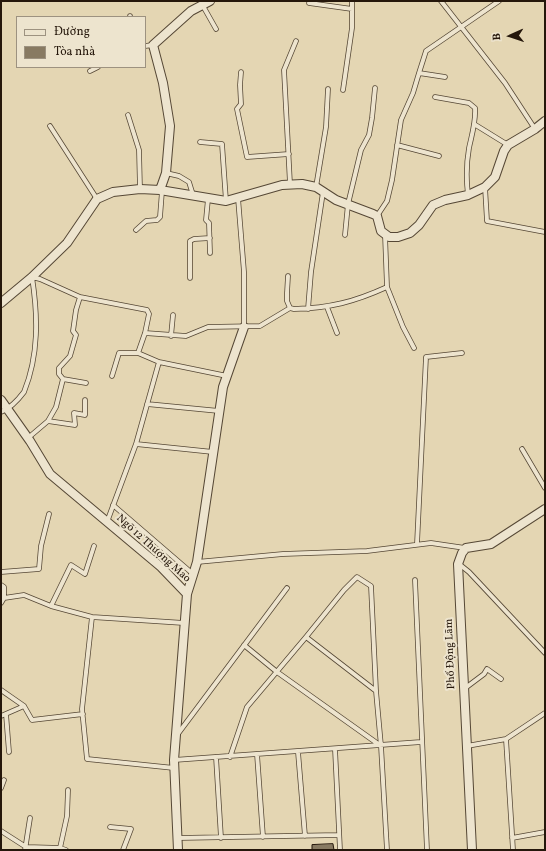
<!DOCTYPE html>
<meta charset="utf-8">
<style>
body{margin:0}
#map{position:relative;width:546px;height:851px;overflow:hidden;background:#e4d6b3;font-family:Vollkorn,serif}
canvas{display:block}
.frame{position:absolute;inset:0;border:2px solid #25170b;pointer-events:none}
.legend{position:absolute;left:16px;top:16px;width:130px;height:52px;box-sizing:border-box;background:#ede4ce;border:1px solid #9d9280;margin:0;padding:5px 7px;list-style:none;font-size:12px;color:#25170b}
.legend li{display:flex;align-items:center;gap:8px;height:20px}
.legend b{width:20px;border:1px solid #9d9280}
.north{position:absolute;left:490px;top:16px;width:40px;height:40px;-webkit-text-stroke:3px #ede4ce;paint-order:stroke;rotate:267deg;font-size:11px;font-weight:700;line-height:16px;text-align:center;color:#25170b}
.north::after{content:'';display:block;margin:auto;width:14px;height:18px;background:#25170b;clip-path:polygon(50% 0,100% 100%,50% 72%,0 100%)}
</style>
<div id="map">
<canvas width="546" height="851"></canvas>
<div class="frame"></div>
<ul class="legend">
<li><b style="height:5px;background:#ede4ce"></b>Đường</li>
<li><b style="height:11px;background:#887a62"></b>Tòa nhà</li>
</ul>
<div class="north">B</div>
</div>
<script>
const ctx = document.querySelector('canvas').getContext('2d');
ctx.lineJoin = 'round';
function paint(path, color) { ctx.fillStyle = color; ctx.fill(path, 'evenodd'); }
function trace(path, color, width, dash) { ctx.strokeStyle = color; ctx.lineWidth = width; ctx.lineCap = dash ? 'butt' : 'round'; ctx.setLineDash(dash || []); ctx.stroke(path); }
function write(font, color, halo, rows, align = 'center') {
  ctx.font = font + ' Vollkorn,serif'; ctx.lineWidth = 4; ctx.setLineDash([]); ctx.textBaseline = 'middle'; ctx.strokeStyle = halo; ctx.fillStyle = color; for (const [text, x, y, turn = 0] of rows) {
    ctx.save(); ctx.translate(x, y); ctx.rotate((+turn || 0) * Math.PI / 180); ctx.textAlign = isNaN(turn) ? turn : align; if (halo) ctx.strokeText(text, 0, 0); ctx.fillText(text, 0, 0); ctx.restore();
  }
}
const building = new Path2D(`
 M333,844L334,850H312V845Z`);
const lane = new Path2D(`
 M441,1L505,83L535,129
 M309,3L352,9
 M203,6L216,29
 M130,16V17
 M145,46L153,45
 M90,71L98,67
 M241,72L240,85L241,104L237,109L247,157L289,154
 M419,73L445,77
 M343,90L352,28V1
 M435,97L469,103L475,108C476,122 472,134 469,148C466,165 466,178 468,195
 M128,115L139,150L140,189
 M474,124L508,145
 M50,126L97,199
 M200,142L222,144L226,201
 M397,145L439,156
 M166,173L179,176L189,182L193,195
 M290,184L284,70L296,41
 M316,187L326,127L328,89
 M485,187L487,221L545,232
 M238,198L244,272V327
 M208,199L206,220L209,223L210,253
 M377,216L387,201L392,180L401,120L413,93L419,73L426,51L499,1
 M136,230L146,221L157,220L160,217L162,191
 M345,235L348,204L361,150L369,135L372,118L375,88
 M385,235L387,287L403,327L414,348
 M288,276L287,293V301L290,308L294,309C330,308 354,302 387,287
 M190,278V241L194,239L210,238
 M327,307L337,333
 M308,309L311,272L323,192
 M145,333L186,336L208,327L260,326L290,308
 M171,336L173,315
 M138,353L159,362L227,376
 M63,379L86,383
 M147,404L219,411
 M1,412C11,408 18,400 24,392C39,355 38,316 32,277L40,279L80,297L147,310L149,314L145,333L138,353H119L112,376
 M48,421L75,425L74,413L85,415V400
 M28,438L48,421L56,407L63,379L59,374V368L70,356L76,335L73,331L76,310L80,297
 M136,444L213,452
 M522,449L545,488
 M113,505L193,574
 M107,522L136,444L159,362
 M417,544L426,357L462,353
 M197,562L283,554L367,551L431,543L465,548
 M459,564L469,572L545,653
 M1,572L39,569L41,546L49,514
 M415,580L427,850
 M1,585L4,587V598
 M1,603L4,598L24,595L51,606L92,617L184,623
 M51,606L71,565L85,574L94,546
 M92,617L82,709L87,759L174,768
 M306,637L376,691
 M244,645L277,672L381,746
 M464,689L484,674L487,669L501,679
 M1,690L24,706
 M6,714L9,752
 M1,716L24,706L32,720L83,714
 M177,735L287,588
 M506,739L513,850
 M467,746L506,739L545,713
 M335,749L340,850
 M298,752L305,836
 M257,754L263,837
 M216,757L221,838
 M230,757L247,707L306,637L344,590L357,577L371,586L376,691L381,746L387,850
 M174,760L421,742
 M1,788L4,780
 M110,827L131,829L123,850
 M1,831L26,847L60,848L66,850
 M178,838L339,835
 M512,838L545,832
 M60,848L67,816L68,790
 M25,850L30,818`);
const street = new Path2D(`
 M160,190L166,173L170,126L163,83L153,45L191,11L210,1
 M1,303L32,277L67,243L97,199L113,192L140,189L160,190L226,201L282,185L302,184L316,187L336,200L373,214L377,216L381,231L389,237H398L410,233L419,225L433,205L445,200L468,195L485,187L495,177L504,151L508,145L535,129L545,121
 M1,400L30,441L50,474L161,567L187,594L174,760L178,850
 M187,594L197,562L223,387L244,327
 M472,850L458,564L462,553L466,548L491,544L545,509`);
const streetNames = [
 ["Ngõ 12 Thượng Mao",153,549,42],
 ["Phố Động Lãm",451,654,-92]
];
paint(building, '#887a62');
trace(building, '#25170b', 1);
trace(lane, '#554735', 5.5);
trace(street, '#554735', 10);
trace(lane, '#ede4ce', 4);
trace(street, '#ede4ce', 8);
write('11px', '#25170b', '#ede4ce', streetNames);
</script>
